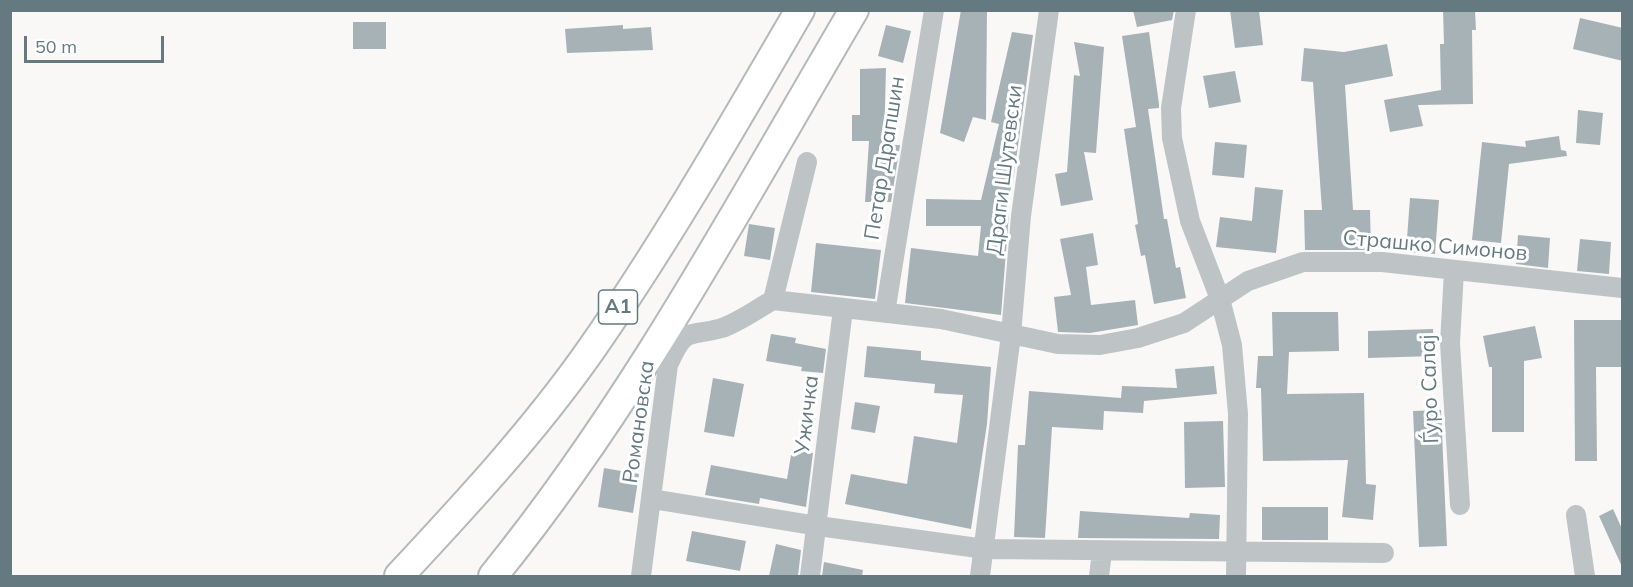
<!DOCTYPE html>
<meta charset="utf-8">
<style>
body{margin:0}
#map{position:relative;width:1633px;height:587px;overflow:hidden;background:#f9f8f7;font-family:Mulish,sans-serif}
canvas{display:block}
.frame{position:absolute;inset:0;border:12px solid #657a80;pointer-events:none}
.scale{position:absolute;left:24px;top:36px;width:140px;height:27px;box-sizing:border-box;border:3px solid #657a80;border-top:0;padding-left:8px;font-size:18px;line-height:21px;white-space:nowrap;color:#657a80;-webkit-text-stroke:4px #fff;paint-order:stroke}
</style>
<div id="map">
<canvas width="1633" height="587"></canvas>
<div class="frame"></div>
<div class="scale">50 m</div>
</div>
<script>
const ctx = document.querySelector('canvas').getContext('2d');
ctx.lineJoin = 'round';
function paint(path, color) { ctx.fillStyle = color; ctx.fill(path, 'evenodd'); }
function trace(path, color, width, dash) { ctx.strokeStyle = color; ctx.lineWidth = width; ctx.lineCap = dash ? 'butt' : 'round'; ctx.setLineDash(dash || []); ctx.stroke(path); }
function write(font, color, halo, rows, align = 'center') {
  ctx.font = font + ' Mulish,sans-serif'; ctx.lineWidth = 6; ctx.setLineDash([]); ctx.textBaseline = 'middle'; ctx.strokeStyle = halo; ctx.fillStyle = color; for (const [text, x, y, turn = 0] of rows) {
    ctx.save(); ctx.translate(x, y); ctx.rotate((+turn || 0) * Math.PI / 180); ctx.textAlign = isNaN(turn) ? turn : align; if (halo) ctx.strokeText(text, 0, 0); ctx.fillText(text, 0, 0); ctx.restore();
  }
}
const building = new Path2D(`
 M961,10H987L986,120L973,117L964,142L940,133Z
 M1133,10H1174L1172,20L1137,27Z
 M1230,10H1259L1263,45L1235,48Z
 M1443,10H1475L1476,30H1472L1473,104L1418,105L1423,126L1390,132L1384,100L1441,90L1440,44H1444Z
 M1580,18L1623,28V61L1573,49Z
 M353,22H386V49H353Z
 M623,25V29L651,27L653,50L567,53L565,29Z
 M886,25L911,31L903,63L878,56Z
 M1012,32L1033,35L1014,175L1005,213H1009L1001,315L905,303L911,248L978,256L981,226H926V199L981,200L999,124L991,122Z
 M1149,32L1159,104V108L1148,109L1164,219H1167L1176,268L1180,267L1186,298L1154,304L1145,255L1141,256L1135,225L1138,224L1124,129L1136,127L1122,36Z
 M1074,42L1104,47L1096,153L1084,152L1093,200L1061,206L1055,174L1067,172L1074,75L1080,76Z
 M1387,44L1393,76L1345,85L1353,210H1370L1371,250H1305L1304,210H1322L1313,82L1301,81L1304,48L1344,52Z
 M886,68L884,145H900L891,202H865L869,141H852V115H860V69Z
 M1235,71L1241,102L1209,108L1203,76Z
 M1578,110L1603,113L1600,145L1576,143Z
 M1559,136L1561,150L1566,151L1567,156L1509,164L1501,243L1472,240L1482,142L1526,147L1525,141Z
 M1215,142L1247,145L1244,178L1212,175Z
 M1255,187L1283,190L1276,253L1216,247L1220,217L1252,221Z
 M1410,198L1439,200L1435,254L1406,252Z
 M749,224L775,228L770,260L744,256Z
 M1093,233L1098,265L1086,267L1091,305L1135,300L1138,325L1090,333L1058,332L1054,297L1071,295L1060,239Z
 M1518,235L1550,238L1548,268L1516,264Z
 M1580,239L1611,242L1609,274L1577,271Z
 M816,243L881,250L875,299L811,292Z
 M1272,312H1338L1339,351L1289,352L1287,394L1364,393L1366,484L1376,485L1373,520L1342,517L1348,460L1263,461L1261,388H1256L1258,356H1273Z
 M1574,320H1623V367H1596L1597,461H1575Z
 M1535,326L1542,358L1524,361V432H1492V367H1489L1483,336Z
 M1433,329L1434,356L1368,358V331Z
 M771,334L796,338L795,343L826,349L823,373L801,371L802,367L766,361Z
 M867,346L921,351V360L991,367L987,424L971,529L845,504L851,474L907,484L914,436L957,443L963,395L934,393L935,384L864,377Z
 M1214,366L1217,394L1144,401L1143,413L1104,411L1103,430L1052,427L1045,538L1014,537L1018,445H1025L1029,391L1121,398L1122,386L1177,388L1175,369Z
 M713,378L744,384L734,437L704,432Z
 M855,402L880,406L875,433L851,429Z
 M1441,410L1447,546L1419,547L1413,411Z
 M1223,421L1225,487L1185,488L1184,422Z
 M792,449L813,453L806,507L760,498L759,504L705,495L711,465L787,479Z
 M604,468L639,474L633,513L598,507Z
 M1262,507H1328V540H1262Z
 M1613,509L1623,531V569L1599,516Z
 M1080,511L1189,518L1190,513L1220,515L1219,539L1078,538Z
 M692,531L746,541L740,571L686,561Z
 M776,544L801,550L798,576H769Z
 M824,562L863,570L862,576H822Z`);
const minor = new Path2D(`
 M1186,10L1171,108L1172,138L1190,221L1220,299L1232,345L1238,414L1236,576
 M1454,271L1450,343L1460,505
 M773,300L941,319L1058,344L1100,345L1138,338L1184,323L1248,281L1303,262H1382L1622,288
 M885,313L934,10
 M652,499L818,526L985,549L1384,553
 M1576,515L1585,576
 M641,576L668,365C686,325 687,338 722,328C739,322 757,309 773,300L807,162
 M810,576L843,309
 M980,576L1011,335L1021,216L1049,10
 M1099,576L1102,552`);
const highway = new Path2D(`
 M399,576C466,504 533,432 590,351C666,242 733,125 800,10
 M493,576C633,404 741,202 854,10`);
const shields = [
 [618,307,39]
];
const shieldNames = [
 ["A1",618,307]
];
const streetNames = [
 ["Петар Драпшин",885,158,-81],
 ["Драги Шутевски",1005,170,-83],
 ["Страшко Симонов",1435,246,5],
 ["Ѓуро Салај",1430,389,-92],
 ["Ужичка",807,415,-83],
 ["Романовска",639,422,-82]
];
paint(building, '#a7b2b6');
trace(highway, '#b4b9bb', 32);
trace(minor, '#bec4c6', 20);
trace(highway, '#fff', 28);
for (const [x, y, w] of shields) { const box = new Path2D(); box.roundRect(x - w / 2, y - 17, w, 34, 4.5); ctx.fillStyle = '#fff'; ctx.fill(box); trace(box, '#657a80', 1.5); }
write('bold 20px', '#657a80', null, shieldNames);
write('21px', '#657a80', '#fff', streetNames);
</script>
